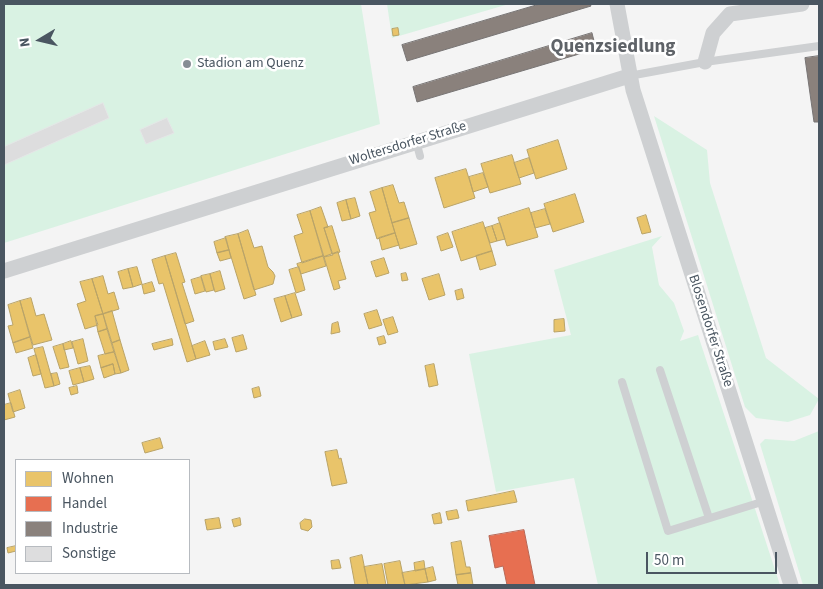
<!DOCTYPE html>
<meta charset="utf-8">
<style>
body{margin:0}
#map{position:relative;width:823px;height:589px;overflow:hidden;background:#f4f4f4;font-family:"Source Sans 3",sans-serif}
canvas{display:block}
.frame{position:absolute;inset:0;border:5px solid #4a5661;pointer-events:none}
.legend{position:absolute;left:15px;top:459px;width:175px;height:115px;box-sizing:border-box;background:#fff;border:1px solid #b7bbc0;margin:0;padding:6px 9px;list-style:none;font-size:15px;color:#4a5661}
.legend li{display:flex;align-items:center;gap:10px;height:25px}
.legend b{width:25px;border:1px solid #b7bbc0}
.north{position:absolute;left:15px;top:15px;width:50px;height:50px;-webkit-text-stroke:4px #fff;paint-order:stroke;rotate:261deg;font-size:14px;font-weight:700;line-height:20px;text-align:center;color:#4a5661}
.north::after{content:'';display:block;margin:auto;width:18px;height:22px;background:#4a5661;clip-path:polygon(50% 0,100% 100%,50% 72%,0 100%)}
.scale{position:absolute;left:646px;top:552px;width:131px;height:22px;box-sizing:border-box;border:2px solid #4a5661;border-top:0;padding-left:6px;font-size:15px;line-height:18px;white-space:nowrap;color:#4a5661;-webkit-text-stroke:4px #fff;paint-order:stroke}
</style>
<div id="map">
<canvas width="823" height="589"></canvas>
<div class="frame"></div>
<ul class="legend">
<li><b style="height:14px;background:#e9c46a"></b>Wohnen</li>
<li><b style="height:14px;background:#e76f51"></b>Handel</li>
<li><b style="height:14px;background:#8a817c"></b>Industrie</li>
<li><b style="height:14px;background:#ddddde"></b>Sonstige</li>
</ul>
<div class="north">N</div>
<div class="scale">50 m</div>
</div>
<script>
const ctx = document.querySelector('canvas').getContext('2d');
ctx.lineJoin = 'round';
function paint(path, color) { ctx.fillStyle = color; ctx.fill(path, 'evenodd'); }
function trace(path, color, width, dash) { ctx.strokeStyle = color; ctx.lineWidth = width; ctx.lineCap = dash ? 'butt' : 'round'; ctx.setLineDash(dash || []); ctx.stroke(path); }
function write(font, color, halo, rows, align = 'center') {
  ctx.font = font + ' "Source Sans 3",sans-serif'; ctx.lineWidth = 5; ctx.setLineDash([]); ctx.textBaseline = 'middle'; ctx.strokeStyle = halo; ctx.fillStyle = color; for (const [text, x, y, turn = 0] of rows) {
    ctx.save(); ctx.translate(x, y); ctx.rotate((+turn || 0) * Math.PI / 180); ctx.textAlign = isNaN(turn) ? turn : align; if (halo) ctx.strokeText(text, 0, 0); ctx.fillText(text, 0, 0); ctx.restore();
  }
}
const green = new Path2D(`
 M4,4H361L380,124L4,243Z
 M387,4H509L392,38Z
 M654,116L707,150L710,183L766,358L819,399L810,415L788,422L756,418L745,407Z
 M662,236L652,247L659,285L674,303L684,331L680,341L698,335L780,585H598L574,478L496,492L469,354L571,335L554,270Z
 M819,431V585H803L760,444L765,439L794,441Z`);
const homes = new Path2D(`
 M398,28L399,35L393,36L392,29Z
 M558,140L567,169L536,179L527,150Z
 M512,155L521,184L490,193L481,164Z
 M529,158L534,173L519,178L514,163Z
 M466,169L475,198L444,208L435,178Z
 M483,173L488,187L473,192L469,177Z
 M393,185L399,203L404,202L409,218L392,223L382,188Z
 M382,188L395,233L377,239L369,213L376,211L370,192Z
 M575,194L584,222L553,232L544,204Z
 M355,198L360,216L351,219L346,200Z
 M346,200L351,219L342,221L337,203Z
 M321,207L328,227L324,228L333,255L324,257L310,211Z
 M529,208L538,237L507,246L498,218Z
 M545,209L550,224L535,228L531,213Z
 M310,211L323,256L302,263L294,236L303,233L297,215Z
 M646,215L651,232L642,234L637,218Z
 M409,218L417,244L400,249L392,223Z
 M483,222L492,251L461,261L452,232Z
 M500,223L505,239L497,241L492,226Z
 M332,226L340,252L332,254L324,228Z
 M492,226L497,241L490,243L485,228Z
 M248,230L254,248L262,246L268,267L273,272L275,276L273,284L254,290L238,234Z
 M395,233L399,245L382,250L379,238Z
 M448,233L453,247L441,251L437,237Z
 M238,234L256,295L244,299L225,237Z
 M226,238L229,250L217,253L214,242Z
 M229,250L231,258L220,261L217,253Z
 M492,251L496,265L480,270L476,256Z
 M338,252L346,279L338,281L340,288L334,290L324,257Z
 M176,253L185,282L182,283L194,321L185,324L165,256Z
 M165,256L196,359L187,362L163,283L159,284L152,260Z
 M323,256L326,266L301,274L297,264Z
 M384,258L389,273L376,277L371,262Z
 M137,267L142,284L133,287L128,269Z
 M299,267L305,290L296,293L289,270Z
 M128,269L133,287L123,289L118,272Z
 M220,271L225,289L215,292L210,274Z
 M406,273L408,280L402,281L401,274Z
 M210,274L214,290L206,292L201,276Z
 M439,274L445,295L429,300L422,279Z
 M103,276L108,294L114,292L119,309L103,314L92,279Z
 M201,277L205,291L195,294L191,280Z
 M92,279L103,314L95,316L98,325L85,329L77,304L86,301L80,282Z
 M152,282L155,291L144,294L142,285Z
 M462,289L464,298L457,300L455,291Z
 M295,293L302,315L292,318L285,296Z
 M285,296L292,318L281,322L274,299Z
 M31,298L36,316L44,314L52,340L33,345L20,301Z
 M20,301L30,337L13,343L8,326L13,325L8,305Z
 M377,310L382,325L369,329L364,314Z
 M112,311L120,340L112,343L103,314Z
 M103,314L107,329L98,332L95,316Z
 M393,317L398,332L388,335L383,320Z
 M564,319L565,331L554,332V320Z
 M338,322L340,332L331,334L332,324Z
 M107,329L114,352L105,354L98,332Z
 M243,335L247,349L236,352L232,338Z
 M384,336L386,343L379,345L377,338Z
 M30,337L33,348L16,353L13,343Z
 M83,339L88,361L78,364L72,342Z
 M172,339L173,345L154,350L152,344Z
 M225,339L228,347L215,350L213,342Z
 M120,340L129,370L121,373L112,343Z
 M71,341L73,348L64,350L63,344Z
 M205,341L210,355L196,359L192,346Z
 M63,344L69,367L60,369L53,347Z
 M43,347L54,386L45,388L34,349Z
 M114,352L121,373L115,374L113,364L101,368L98,356Z
 M36,355L41,374L33,376L28,358Z
 M113,364L115,374L104,378L101,368Z
 M434,364L438,385L429,387L425,366Z
 M90,366L94,379L84,382L80,368Z
 M80,368L84,382L73,385L69,371Z
 M57,373L60,384L54,386L51,374Z
 M77,386L78,393L71,395L69,388Z
 M259,387L261,396L254,398L252,389Z
 M20,390L25,408L13,412L8,394Z
 M11,403L15,417L4,420V405Z
 M160,438L163,448L145,453L142,443Z
 M337,450L339,459L341,458L347,483L332,486L325,452Z
 M514,491L517,502L468,511L466,501Z
 M457,510L459,518L448,520L446,512Z
 M440,513L442,523L434,524L432,515Z
 M219,518L221,528L207,530L205,520Z
 M240,518L241,525L234,527L232,520Z
 M305,519L311,520L312,527L308,531L301,529L300,523Z
 M461,541L466,567H470L471,573L456,575L451,543Z
 M16,546V551L8,553L7,548Z
 M362,555L368,585H355L350,558Z
 M339,560L341,568L332,569L331,561Z
 M400,561L405,585H388L384,564Z
 M424,561L425,569L415,571L414,563Z
 M382,564L386,585H368L364,567Z
 M433,567L436,580L428,582L425,569Z
 M425,569L428,582L405,585L402,573Z
 M471,573L473,585H458L456,575Z`);
const shops = new Path2D(`
 M524,530L535,585H507L503,566L495,568L489,536Z`);
const industry = new Path2D(`
 M540,4H590L591,6L407,61L402,45Z
 M592,33L596,49L417,102L413,87Z
 M819,56V122H814L805,58Z`);
const building = new Path2D(`
 M103,103L109,118L4,165V147Z
 M167,118L174,133L146,144L140,130Z`);
const service = new Path2D(`
 M629,76L705,62L819,46
 M416,141L420,156
 M660,370L709,518
 M622,382L668,531L765,501`);
const minor = new Path2D(`
 M617,4L633,90L791,585
 M705,62L713,33L730,14L802,4
 M4,271L629,76`);
const markers = [
 [187,64,5,"#868d94"]
];
const poiNames = [
 ["Stadion am Quenz",197,64]
];
const streetNames = [
 ["Woltersdorfer Straße",408,144,-17],
 ["Blosendorfer Straße",710,331,72]
];
const districtNames = [
 ["Quenzsiedlung",613,48]
];
paint(green, '#d9f2e3');
paint(homes, '#e9c46a');
trace(homes, '#b9a367', 1);
paint(shops, '#e76f51');
trace(shops, '#b86856', 1);
paint(industry, '#8a817c');
trace(industry, '#777474', 1);
paint(building, '#ddddde');
trace(building, '#e5e6e7', 1);
trace(service, '#ced0d2', 8);
trace(minor, '#ced0d2', 15);
for (const [x, y, r, color] of markers) { const dot = new Path2D(); dot.arc(x, y, r, 0, 2 * Math.PI); ctx.fillStyle = color; ctx.fill(dot); trace(dot, '#fff', 2); }
write('14px', '#4a5661', '#fff', poiNames, 'left');
write('14px', '#4a5661', '#fff', streetNames);
write('bold 19px', '#5f6368', '#fff', districtNames);
</script>
